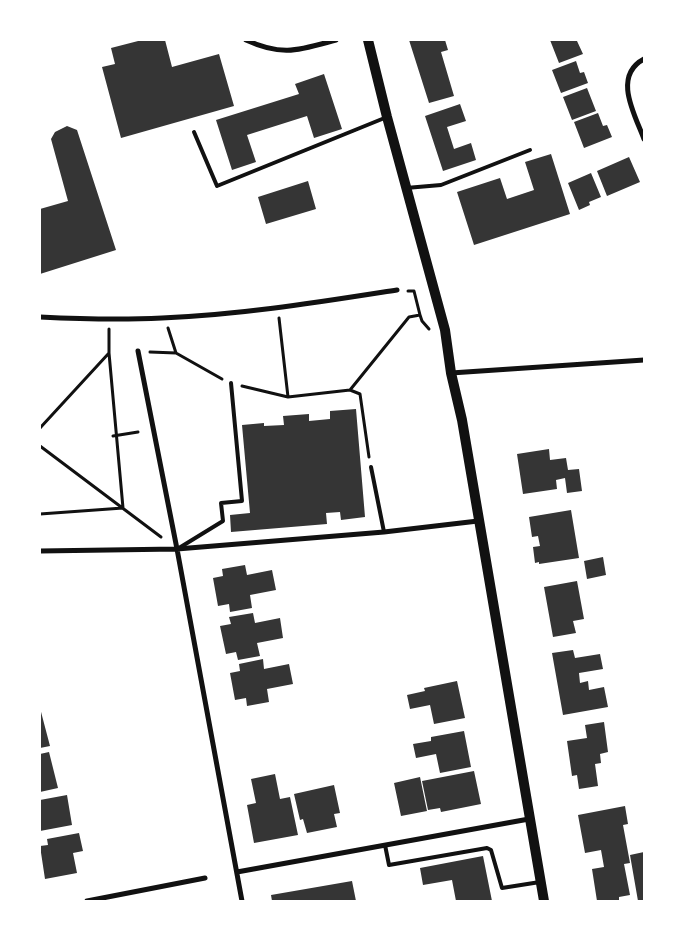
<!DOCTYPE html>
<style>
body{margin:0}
#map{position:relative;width:684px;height:941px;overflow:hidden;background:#fff;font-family:Inter,sans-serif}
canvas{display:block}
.frame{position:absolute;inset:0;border:41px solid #fff;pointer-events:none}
</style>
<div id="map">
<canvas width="684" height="941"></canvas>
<div class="frame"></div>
</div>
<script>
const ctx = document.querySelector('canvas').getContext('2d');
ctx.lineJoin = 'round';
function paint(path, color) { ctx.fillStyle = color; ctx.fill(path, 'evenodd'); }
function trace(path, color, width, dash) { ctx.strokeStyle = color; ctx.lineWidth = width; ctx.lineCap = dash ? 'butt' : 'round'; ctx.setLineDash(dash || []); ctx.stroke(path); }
const building = new Path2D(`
 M142,40H165L172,67L219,54L234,106L121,138L102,67L115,64L111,48Z
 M409,40H445L448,50L441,52L454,96L429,103Z
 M550,40H575L577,41L583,54L559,63Z
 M576,61L580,73L584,72L588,83L561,93L552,70Z
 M324,74L342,129L314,138L307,116L247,135L256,162L232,170L216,120L299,94L295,84Z
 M587,88L596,111L572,120L563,97Z
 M460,104L466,121L447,127L454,149L471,143L476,160L443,171L425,116Z
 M598,113L603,126L607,125L612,137L584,148L574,122Z
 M67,126L77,130L116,250L40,274V209L68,201L51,139L55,132Z
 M551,154L570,214L474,245L457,192L500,178L507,199L534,190L525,162Z
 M629,157L640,182L607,196L597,171Z
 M591,173L601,197L589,202L590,205L579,210L568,183Z
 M308,181L316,209L266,224L258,197Z
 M356,409L365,517L341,520L340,512L326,513L327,524L231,532L230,515L250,513L242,425L264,423V426L284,425L283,416L309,414V421L330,419V411Z
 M549,449L550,460L566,458L568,470L579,469L582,491L567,493L565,478L556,480L557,489L523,494L517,454Z
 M571,510L579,558L539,564V562L535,563L533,547L540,546L538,536L532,537L529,517Z
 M603,557L606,575L587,579L584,561Z
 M245,565L247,575L272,570L276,590L250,595L252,608L230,612L229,604L218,606L213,578L223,576L222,569Z
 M577,581L584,619L573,621L576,633L553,637L544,587Z
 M253,613L255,623L280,618L283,638L257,643L260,656L238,660L236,652L226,654L220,626L231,624L229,617Z
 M573,650L575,658L600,654L603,669L579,673L580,683L588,681L589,690L604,687L608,707L563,715L552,653Z
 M263,659L264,669L289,664L293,684L267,689L269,702L247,706L246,698L235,700L230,673L240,671L239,664Z
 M457,681L465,718L434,724L430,705L410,709L407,695L425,691L424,688Z
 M40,708L50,746L40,748Z
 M604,722L608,752L600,754L601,763L595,764L598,786L579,789L577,775L572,776L567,741L587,738L585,725Z
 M464,731L471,767L440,773L436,754L416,758L413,744L431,741V737Z
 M49,752L58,788L40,792V754Z
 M474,771L481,804L441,812L440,808L428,810L422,781Z
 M275,774L280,799L290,797L298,835L254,843L247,805L256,803L251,779Z
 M420,777L427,811L401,816L394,783Z
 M334,785L340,813L334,814L337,827L307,833L303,819L300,820L294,794Z
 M67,795L72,825L40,831V800Z
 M625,806L628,824L623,825L630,863L624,864L630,895L619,897V901H597L592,869L604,867L601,850L585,853L578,815Z
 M79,833L83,851L73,853L77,873L45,879L40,846L48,845L47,839Z
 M644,852V900L638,901L630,855Z
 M483,856L492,901H456L452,880L423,885L420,868Z
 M352,881L356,901H272L271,895Z`);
const path = new Path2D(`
 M408,291H414L420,315
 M279,318L288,397
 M168,328L176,353L222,379
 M150,352L176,353
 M109,353V329
 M242,386L288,397L350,390L409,317L420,315L422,321L429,329
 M350,390L360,394L369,457
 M40,428L109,353L123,508L40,514
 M113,436L138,432
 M40,446L161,537`);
const service = new Path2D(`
 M194,132L217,186L387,117
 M406,188L441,185L530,150
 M371,467L384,532
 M179,548L223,521L221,503L242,501L231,383
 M385,845L389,865L487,848L491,850L502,888L540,882`);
const minor = new Path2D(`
 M246,40C283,57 299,50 336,40
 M644,59C612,76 635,115 644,139
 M40,317C81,319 121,320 162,318C241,315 320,302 397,290
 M138,351L177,549L242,901
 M451,373L644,360
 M40,551L177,549L384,532L478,521
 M237,872L529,819
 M87,901L205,878`);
const secondary = new Path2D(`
 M368,40L387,117L445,330L451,373L462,420L544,901`);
paint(building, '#353535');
trace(path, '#111', 3);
trace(service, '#111', 4);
trace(minor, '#111', 5);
trace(secondary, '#111', 10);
</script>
